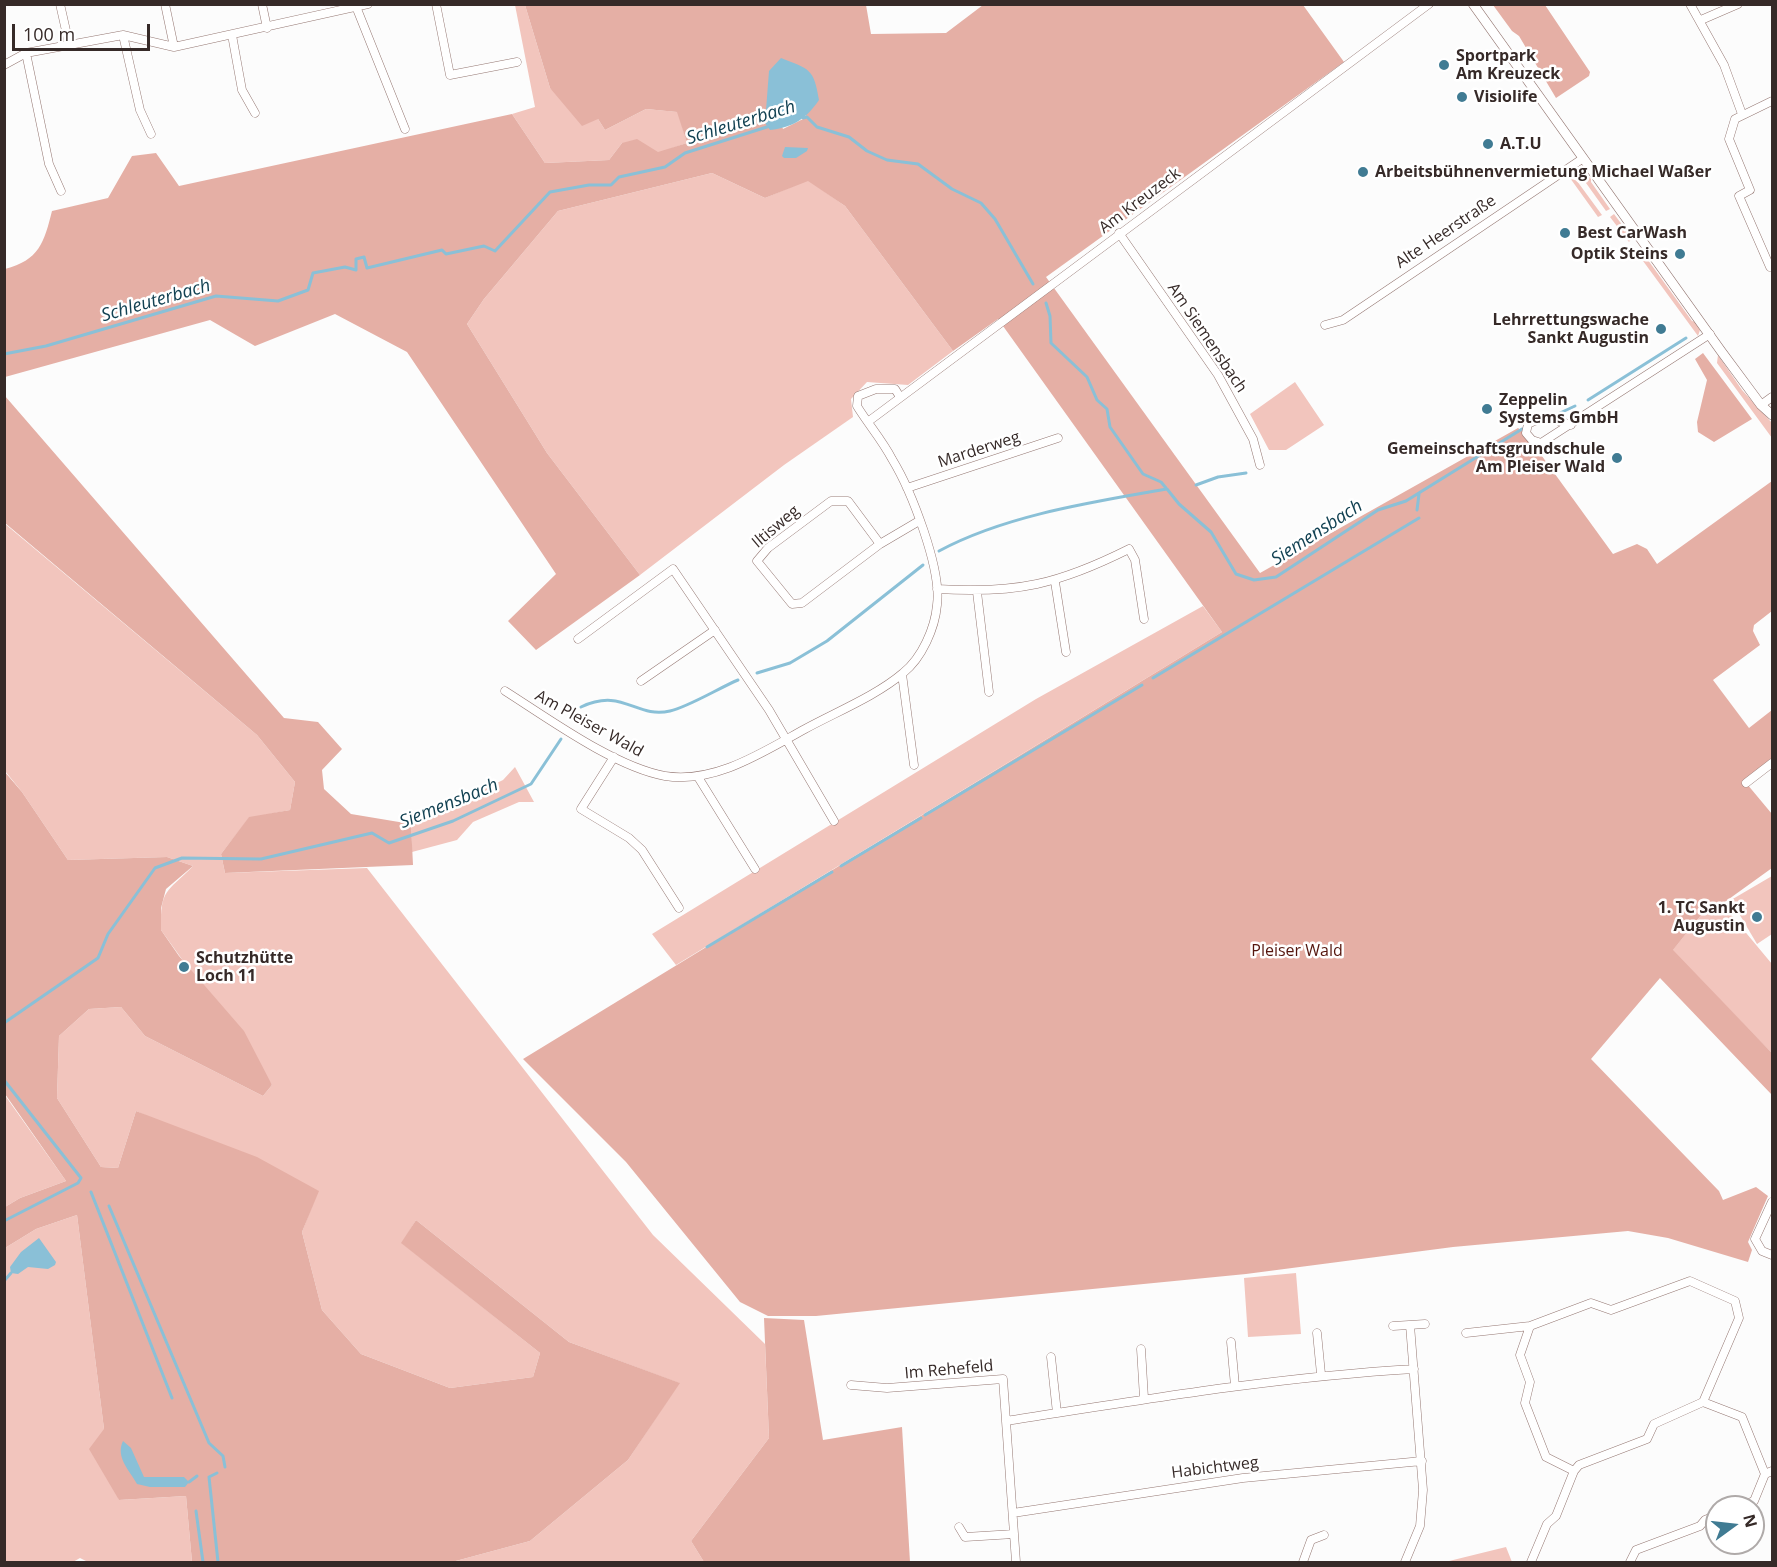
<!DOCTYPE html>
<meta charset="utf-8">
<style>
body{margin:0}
#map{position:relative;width:1777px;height:1567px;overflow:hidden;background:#fcfcfc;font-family:"Open Sans",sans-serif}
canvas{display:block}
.frame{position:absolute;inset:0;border:6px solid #362a28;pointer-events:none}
.north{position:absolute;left:1705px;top:1495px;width:60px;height:60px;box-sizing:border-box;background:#fff;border:2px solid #afaaa9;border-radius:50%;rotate:75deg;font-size:16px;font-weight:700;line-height:24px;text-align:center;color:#362a28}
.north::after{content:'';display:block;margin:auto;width:21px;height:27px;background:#407b93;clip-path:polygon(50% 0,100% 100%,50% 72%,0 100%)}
.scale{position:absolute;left:12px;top:24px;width:138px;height:27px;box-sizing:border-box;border:3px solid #362a28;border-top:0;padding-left:8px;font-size:18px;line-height:21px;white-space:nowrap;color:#362a28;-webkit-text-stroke:4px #fff;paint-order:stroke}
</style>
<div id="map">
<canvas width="1777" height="1567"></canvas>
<div class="frame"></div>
<div class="north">N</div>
<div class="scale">100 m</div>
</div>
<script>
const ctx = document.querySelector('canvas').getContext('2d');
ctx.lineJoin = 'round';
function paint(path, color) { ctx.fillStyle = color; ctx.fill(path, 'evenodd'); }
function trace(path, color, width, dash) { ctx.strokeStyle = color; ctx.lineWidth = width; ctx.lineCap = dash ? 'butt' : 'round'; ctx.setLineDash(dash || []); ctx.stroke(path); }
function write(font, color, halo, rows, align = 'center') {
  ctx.font = font + ' "Open Sans",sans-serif'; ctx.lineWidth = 5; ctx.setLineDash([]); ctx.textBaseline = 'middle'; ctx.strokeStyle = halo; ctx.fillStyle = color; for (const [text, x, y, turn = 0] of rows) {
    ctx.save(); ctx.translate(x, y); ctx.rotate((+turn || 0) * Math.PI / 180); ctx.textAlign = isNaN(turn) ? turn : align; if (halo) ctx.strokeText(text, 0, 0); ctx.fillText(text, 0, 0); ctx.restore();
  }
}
const green = new Path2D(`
 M515,5H525L550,88L598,119L605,130L646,109L678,112L687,143L658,153L622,143L609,160L545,163L512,114L535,107Z
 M1576,169L1591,178V182L1610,209L1606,211Z
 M712,173L765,198L808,180L845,206L953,351L908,385L867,382L851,399L853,417L784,465L640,575L547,453L467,324L484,299L558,211Z
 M1570,178L1577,181L1602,215L1598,217Z
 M1614,214L1632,238L1629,242L1610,217Z
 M1640,249L1692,321L1696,322L1700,330L1698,336L1635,250Z
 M1718,355L1742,390L1772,423V438L1717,363Z
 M1295,382L1324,425L1286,450H1269L1250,414Z
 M4,523L257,735L295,782L290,810L249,818L221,854L225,873L367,868L653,1235L765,1344L769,1438L691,1541L704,1562H452L530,1541L628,1460L679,1383L569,1342L416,1220L402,1243L540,1353L533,1377L450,1388L361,1354L322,1310L302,1232L318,1191L136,1111L118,1168L101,1167L57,1098L59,1036L89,1009L121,1007L145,1036L263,1096L272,1085L161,930C160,888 167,893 193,866L167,857L68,860L22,792L5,771Z
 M1203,606L1222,632L676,965L652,934L1036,699Z
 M515,767L534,802H519L473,822L457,840L412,852L411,824L503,780Z
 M1772,876V934L1757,944L1731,900Z
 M1722,904L1772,964V1053L1672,951L1702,914Z
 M4,1094L66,1181L20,1198L5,1207Z
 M77,1215L104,1429L119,1500L186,1496L192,1562H88L80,1558L73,1562H5V1248L36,1229Z
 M1296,1273L1301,1334L1248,1337L1244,1278Z
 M1506,1547L1512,1562H1445Z`);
const forest = new Path2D(`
 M525,5H866L871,34L946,33L983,5H1303L1344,62L1046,277L1260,573L1518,428L1539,443V452L1613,554L1637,544L1647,549L1657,564L1772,481V611L1754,625L1753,631L1760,645L1713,680L1749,728L1772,710V763L1747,784L1772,814V868L1722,904L1702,914L1673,950L1772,1053V1095L1660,978L1591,1059L1719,1191L1723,1200L1756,1187L1768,1196L1748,1242L1752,1250L1748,1262L1668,1238L1628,1231L1453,1247L1246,1274L816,1316H768L740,1302L626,1162L523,1059L1222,632L998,319L953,351L845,206L808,181L765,198L712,173L558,211L484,299L467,324L547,453L640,575L536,650L508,621L556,574L407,352L335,314L255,346L210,320L5,377V269C39,260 44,243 52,211L108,198L132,156L156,153L179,186L512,114L545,163L609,160L622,143L637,139L658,152L687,143L677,112L646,109L605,130L598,119L582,126L550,88ZM769,71L807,117L783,129L769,92Z
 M1493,5H1545L1590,72L1589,76L1556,98L1519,36L1512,31Z
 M1703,353L1752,419L1714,442L1698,432L1697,422L1707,380L1695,359Z
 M5,396L284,718L318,722L342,749L322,770L324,789L351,814L411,824L413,865L225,873L221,854L249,817L290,810L295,782L257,735L5,523Z
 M4,771L22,792L68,860L167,857L193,866L166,889L161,908V930L179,956L244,1031L272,1085L263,1096L145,1036L121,1007L89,1009L59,1036L57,1098L101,1167L118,1168L136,1111L257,1157L319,1191L302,1232L322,1310L361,1354L450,1388L533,1377L540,1353L401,1243L416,1220L569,1342L680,1383L628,1460L530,1541L452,1562H192L186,1496L119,1500L89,1449L104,1429L77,1215L36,1229L5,1248V1207L20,1198L66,1181L5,1094Z
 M764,1318L804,1320L823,1440L902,1427L910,1562H704L691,1541L769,1438Z`);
const water = new Path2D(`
 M781,58C809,69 814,68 819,100C806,119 794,127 770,130L765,123L769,71Z
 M785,147L808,148L807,151L796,158H784L782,156Z
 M39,1238L56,1262L55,1265L48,1269L28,1267L18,1274L11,1273L10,1267L21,1252Z
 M123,1441L131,1448L144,1477H184L189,1482L185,1487H150L137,1484C130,1471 115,1457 123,1441Z`);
const stream = new Path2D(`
 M803,118L807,117L817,127L849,137L867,151L887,160L918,164L952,189L981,203L995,219L1033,284
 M1046,303L1050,316L1051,343L1087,377L1097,400L1107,409L1110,427L1143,474L1161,482L1166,488
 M4,354L46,346L216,296L278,301L308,290L313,273L345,267L356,270V259L364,257L367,268L442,250L446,254L484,246L495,251L550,192L589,185H611L619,177L665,167L685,153L770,126
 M1588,400L1686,338
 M1560,413L1575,406
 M1196,485L1218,477L1246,473
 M1417,510L1419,494
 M939,551C1006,515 1093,502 1167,489L1179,504L1211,532L1236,574L1254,580L1276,577L1378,510L1406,501L1522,429
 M757,673L790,663L827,641L923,565
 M1153,678L1419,518
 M581,707C623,687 636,719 670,711C688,707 719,688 738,680
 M925,815L1142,685
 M841,866L921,818
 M707,947L832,872
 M4,1023L98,958L108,934L155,868L182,858L261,859L372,833L389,843L453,821L531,784L561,739
 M4,1080L81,1178L78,1183L4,1221
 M91,1192L172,1398
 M109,1206L209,1443L223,1456L225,1467
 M4,1281L11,1273
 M217,1473L209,1477L218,1562
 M189,1482L197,1476
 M196,1511L203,1562`);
const minor = new Path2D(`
 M60,4L69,44
 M165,4L174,47
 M262,4L267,28
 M355,4L405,129
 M436,4L450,75L517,62
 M1690,4L1724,65L1742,114
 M1701,20L1738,4
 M123,35L140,110L151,134
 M232,35L242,90L255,113
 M26,53L49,164L61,191
 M4,65L26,53L123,35L174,47L368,4
 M1772,101L1735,119L1729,139L1750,190L1739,196L1770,267L1772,266
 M1119,233L1218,375L1253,439L1260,465
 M1325,325L1343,320L1582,159
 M1761,405L1772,397
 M869,421L1429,4
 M1571,425C1554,419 1544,415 1528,424L1526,433L1532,440L1541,443L1710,334
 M907,488L1058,438
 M880,544L848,501H831L768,548L757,561L792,604L802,603L880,544L919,521
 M1055,582L1066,652
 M937,589C1017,594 1059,584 1129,549L1135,560L1144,619
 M977,592L989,692
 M578,639L673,569L769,710L834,821
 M902,674L914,765
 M641,681L715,630
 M505,691C549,719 615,767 665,776C715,784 763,752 805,729C836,712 876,696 903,673C922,658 935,628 937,605C942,569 911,490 892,459C882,440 868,424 857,406L858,396L876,389H895L900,397
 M614,757L581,809L629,838L642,850L679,908
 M698,777L755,869
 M1746,783L1772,763
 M1772,1202L1755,1239L1762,1251L1772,1255
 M1393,1326L1425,1324
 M1530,1326L1520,1355L1530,1382L1525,1403L1546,1457L1574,1471
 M1317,1333L1321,1374
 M1466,1333L1530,1326L1591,1303L1611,1310L1690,1281L1735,1301L1739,1318L1703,1402
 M1231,1342L1235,1386
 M1141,1349L1144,1398
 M1051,1357L1057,1413
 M851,1385L887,1388L1003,1379L1016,1562
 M1006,1421C1142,1400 1276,1377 1414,1369
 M1738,1507L1754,1501L1765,1474L1772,1471
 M1013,1513L1243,1478L1422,1461
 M959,1527L965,1537L1014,1534
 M1303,1562L1311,1540L1324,1535
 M1405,1562L1420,1526L1423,1490L1410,1325
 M1531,1562L1547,1524L1556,1516L1574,1471L1579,1465L1647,1439L1654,1424L1703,1402L1742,1417L1765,1474
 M1630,1562L1636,1550L1700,1526L1705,1520L1717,1515`);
const tertiary = new Path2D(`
 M1473,4L1721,351L1761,405L1772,415`);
const markers = [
 [1444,65,6,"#407b93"],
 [1462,97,6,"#407b93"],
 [1488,144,6,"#407b93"],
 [1363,172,6,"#407b93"],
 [1565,233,6,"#407b93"],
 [1680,254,6,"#407b93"],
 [1661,329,6,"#407b93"],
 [1487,409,6,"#407b93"],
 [1617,458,6,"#407b93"],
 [1757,917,6,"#407b93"],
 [184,967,6,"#407b93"]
];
const poiNames = [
 ["Sportpark",1456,56],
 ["Am Kreuzeck",1456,74],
 ["Visiolife",1474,97],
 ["A.T.U",1500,144],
 ["Arbeitsbühnenvermietung Michael Waßer",1375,172],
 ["Best CarWash",1577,233],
 ["Optik Steins",1668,254,"right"],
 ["Lehrrettungswache",1649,320,"right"],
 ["Sankt Augustin",1649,338,"right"],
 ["Zeppelin",1499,400],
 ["Systems GmbH",1499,418],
 ["Gemeinschaftsgrundschule",1605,449,"right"],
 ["Am Pleiser Wald",1605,467,"right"],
 ["1. TC Sankt",1745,908,"right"],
 ["Augustin",1745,926,"right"],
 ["Schutzhütte",196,958],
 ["Loch 11",196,976]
];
const streetNames = [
 ["Am Kreuzeck",1140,201,-37],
 ["Alte Heerstraße",1446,232,-34],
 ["Am Siemensbach",1207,338,56],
 ["Marderweg",979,450,-18],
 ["Iltisweg",776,527,-40],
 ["Am Pleiser Wald",589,724,29],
 ["Im Rehefeld",949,1370,-5],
 ["Habichtweg",1215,1468,-7]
];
const parkNames = [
 ["Pleiser Wald",1297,951]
];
const waterNames = [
 ["Schleuterbach",741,123,-17],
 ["Schleuterbach",156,301,-16],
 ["Siemensbach",1317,533,-33],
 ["Siemensbach",449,804,-22]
];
paint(green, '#f2c5bd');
paint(forest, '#e5afa5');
paint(water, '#8ac0d7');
trace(stream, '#8ac0d7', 3);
trace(minor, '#957873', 9);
trace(tertiary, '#957873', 10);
trace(minor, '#fff', 8);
trace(tertiary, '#fff', 9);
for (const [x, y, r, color] of markers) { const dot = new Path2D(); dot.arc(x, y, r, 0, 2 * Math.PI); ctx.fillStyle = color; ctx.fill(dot); trace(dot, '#fff', 2); }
write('bold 16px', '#362a28', '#fff', poiNames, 'left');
write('16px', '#362a28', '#fff', streetNames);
write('16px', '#55160e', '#fff', parkNames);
write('italic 18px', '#124152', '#fff', waterNames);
</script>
